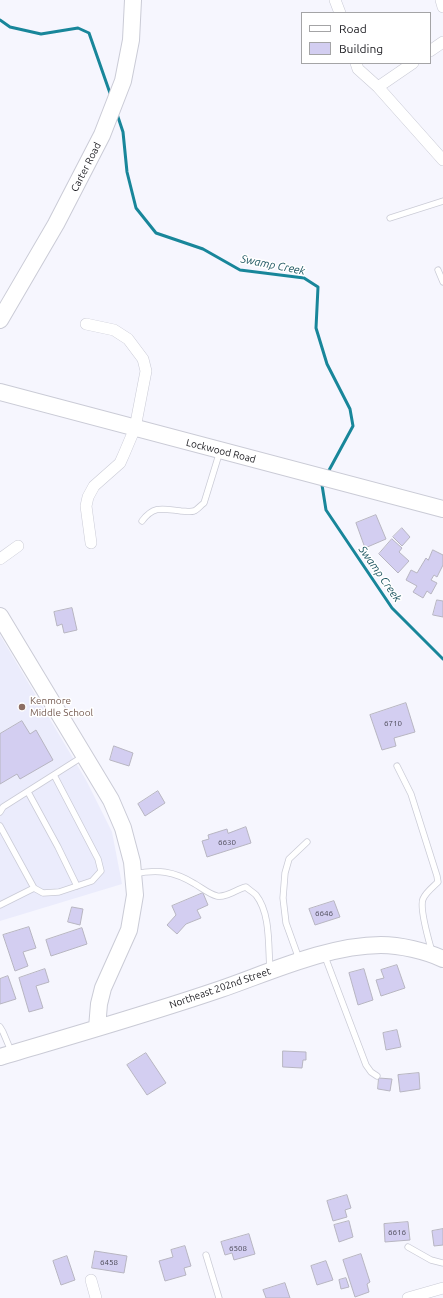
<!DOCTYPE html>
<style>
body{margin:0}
#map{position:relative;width:443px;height:1298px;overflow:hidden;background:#f6f6fe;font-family:Ubuntu,sans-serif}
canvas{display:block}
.legend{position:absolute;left:301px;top:12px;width:130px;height:52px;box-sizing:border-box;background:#fff;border:1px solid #a4a4a6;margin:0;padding:5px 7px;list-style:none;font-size:12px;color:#1c1c21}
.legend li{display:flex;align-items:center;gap:8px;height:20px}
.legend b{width:20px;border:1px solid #a4a4a6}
</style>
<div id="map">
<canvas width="443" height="1298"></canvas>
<ul class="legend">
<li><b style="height:5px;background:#fff"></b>Road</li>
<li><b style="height:11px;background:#d3cef1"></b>Building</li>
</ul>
</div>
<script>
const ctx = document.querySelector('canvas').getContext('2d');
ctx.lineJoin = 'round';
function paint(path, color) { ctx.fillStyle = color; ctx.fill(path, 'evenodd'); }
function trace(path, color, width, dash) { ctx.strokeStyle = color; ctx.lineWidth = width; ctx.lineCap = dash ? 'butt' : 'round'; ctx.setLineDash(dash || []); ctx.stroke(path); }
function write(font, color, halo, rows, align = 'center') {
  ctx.font = font + ' Ubuntu,sans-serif'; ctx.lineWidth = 3; ctx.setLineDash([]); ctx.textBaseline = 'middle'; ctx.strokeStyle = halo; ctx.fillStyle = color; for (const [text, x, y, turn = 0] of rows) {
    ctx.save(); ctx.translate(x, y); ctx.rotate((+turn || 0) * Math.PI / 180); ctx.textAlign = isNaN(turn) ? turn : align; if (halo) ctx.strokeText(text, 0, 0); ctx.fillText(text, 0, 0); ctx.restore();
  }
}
const built = new Path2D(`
 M0,635L86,780L112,832L122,884L0,921Z`);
const stream = new Path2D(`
 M0,20L10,27L41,34L78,28L89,33L111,96
 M117,114L123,132L127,172L136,208L156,233L203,249L240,270L304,278L318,287L316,328L327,364L350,409L353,426L327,474
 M323,483L322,485L326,510L392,608L443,659`);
const building = new Path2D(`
 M376,515L386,539L365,548L356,523Z
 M402,528L410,537L402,546L393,537Z
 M392,539L402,548L399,552L409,561L398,573L379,554Z
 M433,550L443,555V565L437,577L434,575L431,580L437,583L431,594L427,591L423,598L413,592L417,586L406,580L411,570L417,573L426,558L428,560Z
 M437,600L443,601V617L433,615Z
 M72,608L77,630L64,633L62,624L57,626L54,612Z
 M406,703L415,732L394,738L396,746L382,750L370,715Z
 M22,721L30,734L36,730L53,760L20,779L17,774L0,784V734Z
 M114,746L133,753L129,766L110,760Z
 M158,791L165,803L145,816L138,804Z
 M246,827L251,843L207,857L202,841L209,839L208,835L227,829L228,833Z
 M203,893L208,905L197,910L201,918L186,924L177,934L167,925L176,915L172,906Z
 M334,901L340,917L315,925L309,909Z
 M72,907L83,909L80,925L68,922Z
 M29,927L36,948L23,952L28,966L15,971L3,935Z
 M82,928L87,944L51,956L46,940Z
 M397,965L405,988L381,996L376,980L384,978L381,970Z
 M45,969L49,982L36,986L43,1008L29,1012L19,978Z
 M364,969L373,1000L358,1005L349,973Z
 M8,976L16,999L0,1004V979Z
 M397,1030L401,1047L386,1050L383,1033Z
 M283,1051L306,1052V1060H303L302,1068L283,1067Z
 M146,1053L166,1083L147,1095L127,1065Z
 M419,1073L420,1089L400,1092L398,1075Z
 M379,1078L392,1079L390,1091L378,1089Z
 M347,1195L351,1208L345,1210L347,1217L333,1221L327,1201Z
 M349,1221L353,1237L339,1242L334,1225Z
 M408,1222L410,1240L385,1242L384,1224Z
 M443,1229V1245L434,1246L432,1231Z
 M249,1234L255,1254L234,1260L232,1253L225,1255L221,1242Z
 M185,1246L191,1266L184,1268L186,1275L165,1281L159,1261L173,1257L171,1250Z
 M95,1251L127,1256L124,1273L92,1268Z
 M361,1254L370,1282L367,1284L369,1292L355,1297L343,1260Z
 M67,1256L75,1280L61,1285L53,1261Z
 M326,1261L333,1280L317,1285L311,1266Z
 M346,1278L349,1287L341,1289L339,1280Z
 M285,1283L290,1298H266L263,1290Z`);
const lane = new Path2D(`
 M390,218L443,201
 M438,270L443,282
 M142,521C154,505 163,509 181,511C185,511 190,512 194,511C197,510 201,505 204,503L220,451
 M397,766L411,794L437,876L438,882C433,887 426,892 423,899C419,908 429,941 432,952
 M28,792L58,847L77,886
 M0,812L3,807L82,757
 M0,826L34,888L43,893L59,892L92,881L101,871L98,859L54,775
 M134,874C157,869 174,871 195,884C202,888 209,894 217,896C226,898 237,889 246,887C249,890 253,892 256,895C271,914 268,947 270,970
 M0,905L34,888
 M324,954L366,1065L371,1072L377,1076
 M299,959L286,923L283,898L285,873L289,859L307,842
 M0,1027L3,1032L11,1051
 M408,1247L431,1260L443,1263
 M206,1255L219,1298`);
const street = new Path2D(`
 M335,0L340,13
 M441,0L443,7
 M430,51L443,42
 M356,63L358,69L378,87L413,63
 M378,87L443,160
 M86,324L114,330L128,339L143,359L146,371L135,428L124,454L120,463L94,486L88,497L86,506L91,543
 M0,559L18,546
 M91,1280L96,1298
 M408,1298L443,1288`);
const secondary = new Path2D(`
 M0,320L56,224L102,135L123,81L131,40L133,0
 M0,392L443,509
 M0,616L111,800L123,828L132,862L135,895L129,930L103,988L99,1004L97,1028
 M0,1057C74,1035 148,1014 221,989C270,972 329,945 381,945C400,945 426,951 443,959`);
const markers = [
 [22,707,4,"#8d6e63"]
];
const numberNames = [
 ["6710",393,723],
 ["6630",227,842],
 ["6646",324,913],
 ["6616",397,1232],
 ["6508",238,1248],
 ["6458",109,1262]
];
const streetNames = [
 ["Carter Road",86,167,-63],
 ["Lockwood Road",221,451,14],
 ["Northeast 202nd Street",220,988,-19]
];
const educationNames = [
 ["Kenmore",30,701],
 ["Middle School",30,713]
];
const waterNames = [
 ["Swamp Creek",273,265,11],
 ["Swamp Creek",380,574,55]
];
paint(built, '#ebecfc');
trace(stream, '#18869a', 3);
paint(building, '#d3cef1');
trace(building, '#b7b5c1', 1);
trace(lane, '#cacbd6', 7);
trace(street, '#cacbd6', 12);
trace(secondary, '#cacbd6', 18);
trace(lane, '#fff', 5.5);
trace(street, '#fff', 11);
trace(secondary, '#fff', 16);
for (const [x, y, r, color] of markers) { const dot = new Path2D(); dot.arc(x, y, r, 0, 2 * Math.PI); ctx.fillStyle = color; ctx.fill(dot); trace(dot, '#fff', 1.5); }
write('8px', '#4a4855', null, numberNames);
write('10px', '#1c1c21', '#fff', streetNames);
write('10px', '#785e54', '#fff', educationNames, 'left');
write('italic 11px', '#1a535e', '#fff', waterNames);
</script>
